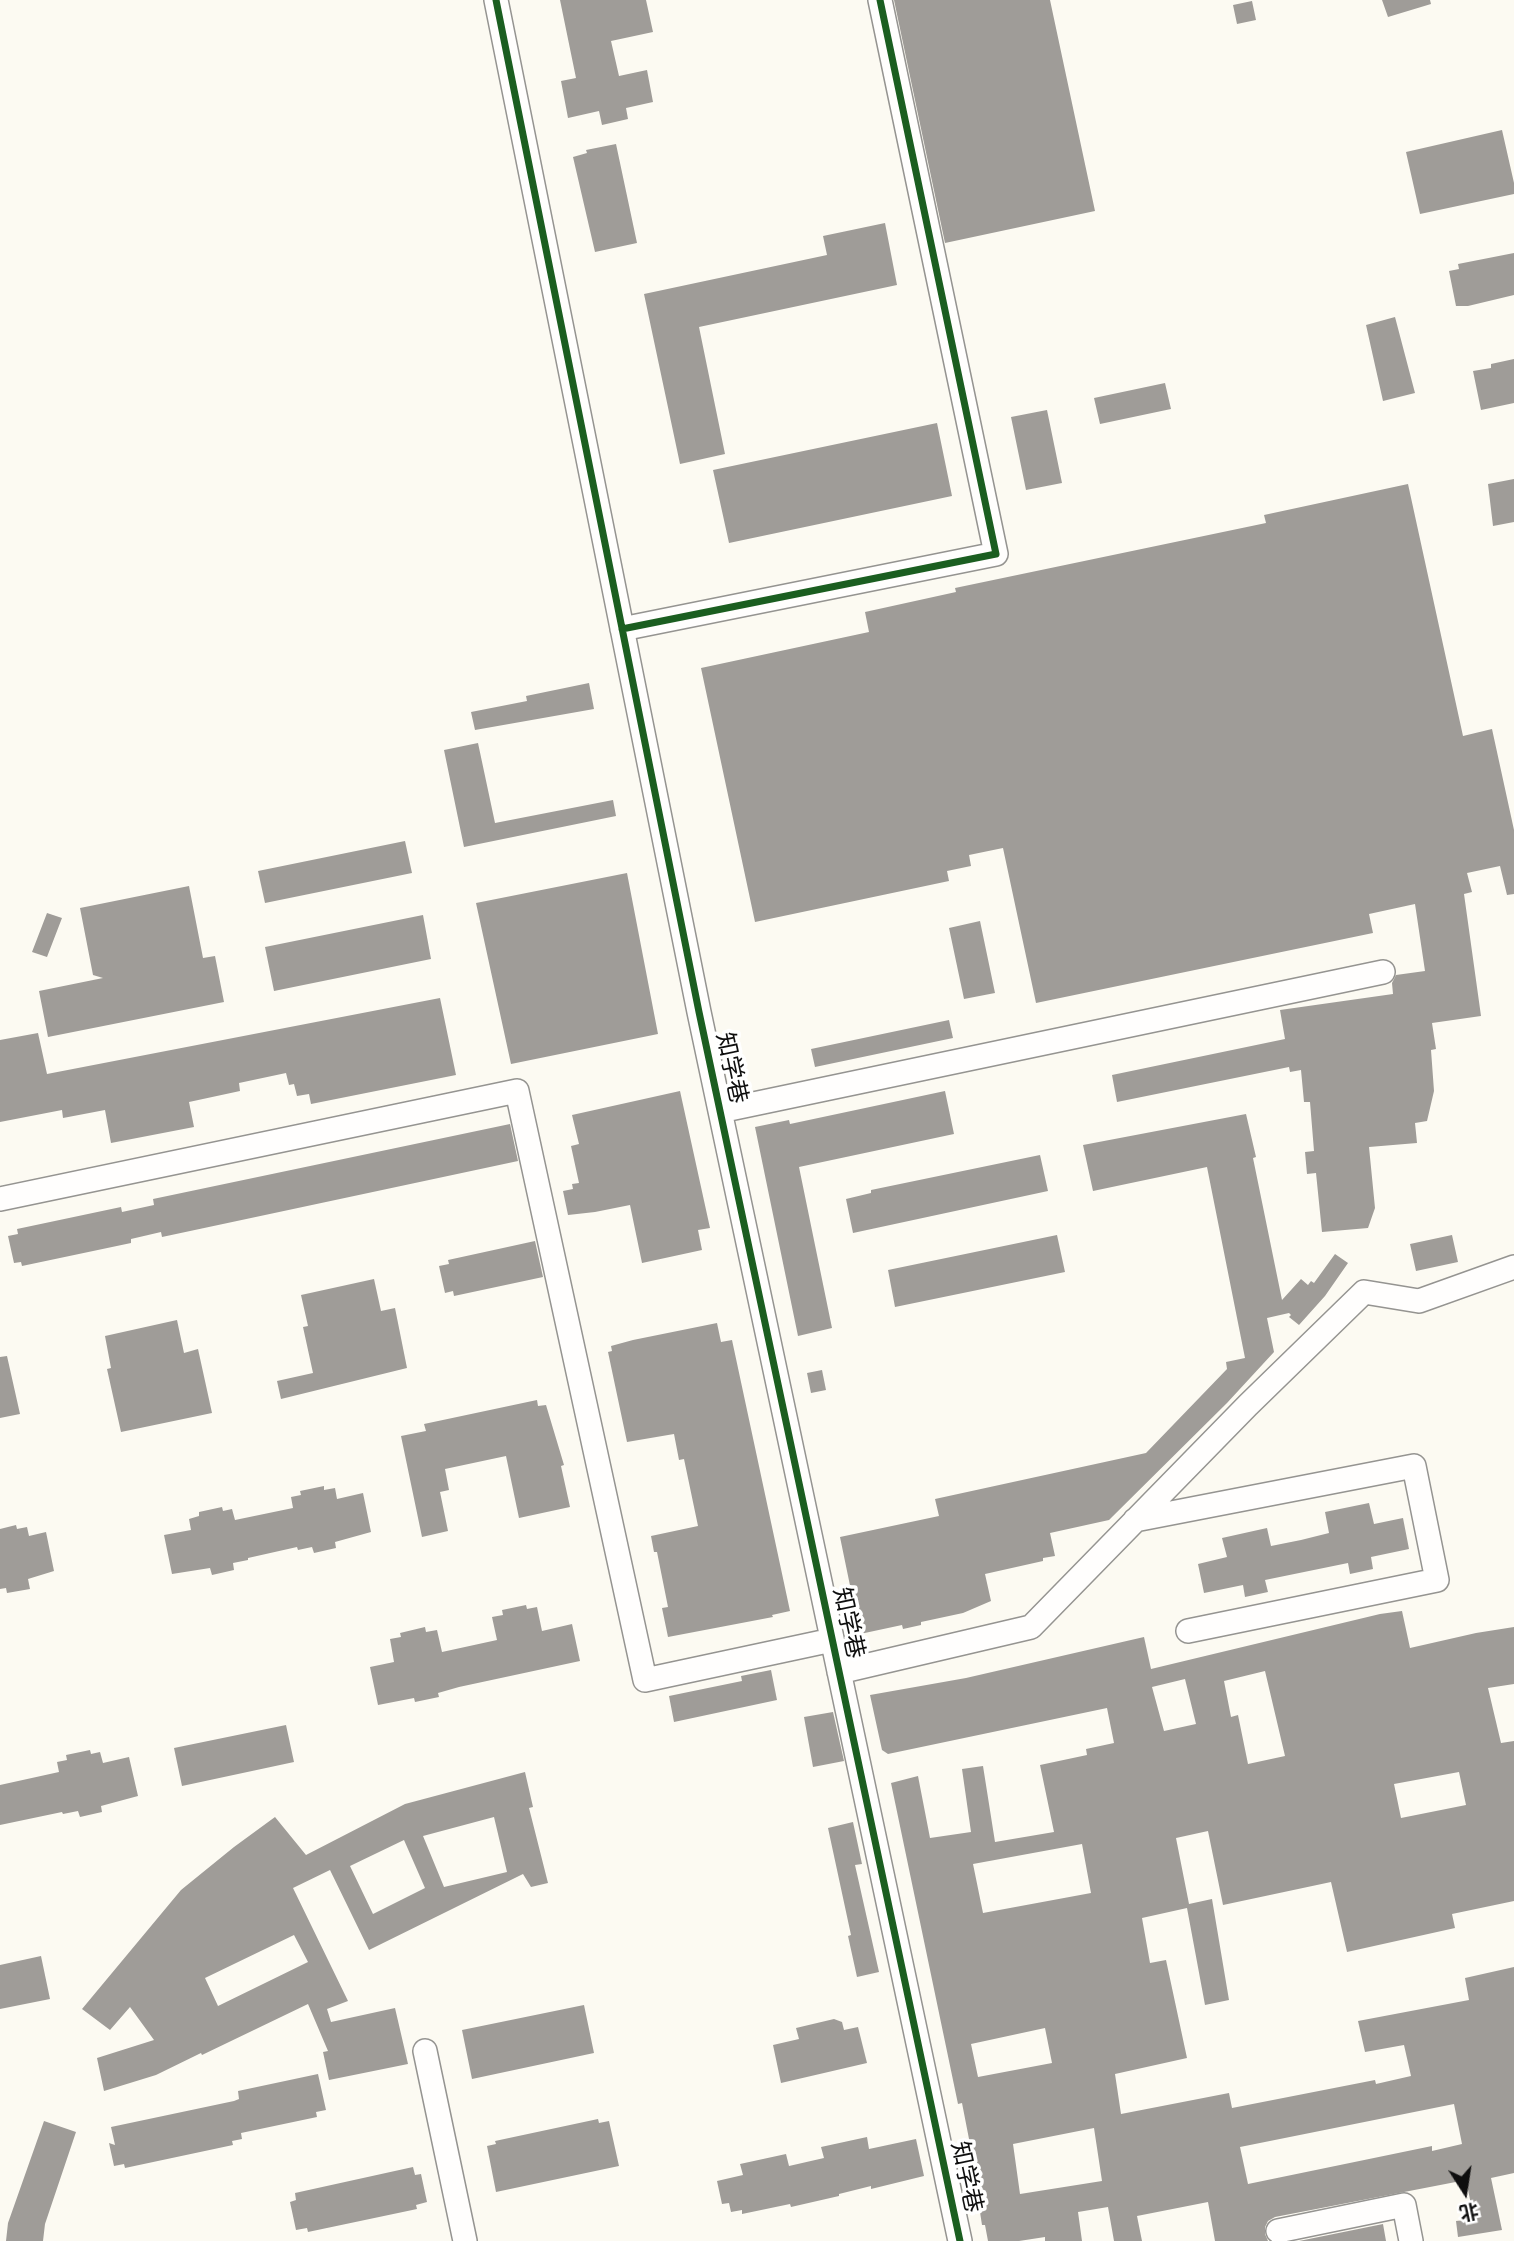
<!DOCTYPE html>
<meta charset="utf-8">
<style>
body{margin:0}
#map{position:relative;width:1514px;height:2241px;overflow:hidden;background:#fcfaf2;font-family:"IBM Plex Serif","Noto Sans SC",serif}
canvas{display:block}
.north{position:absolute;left:1430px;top:2157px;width:70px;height:70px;-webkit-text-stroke:5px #fff;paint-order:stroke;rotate:168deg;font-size:19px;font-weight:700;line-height:28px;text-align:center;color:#0e0e0e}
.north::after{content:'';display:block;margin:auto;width:24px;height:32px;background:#0e0e0e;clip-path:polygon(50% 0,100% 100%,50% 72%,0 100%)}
</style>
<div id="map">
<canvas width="1514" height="2241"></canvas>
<div class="north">北</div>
</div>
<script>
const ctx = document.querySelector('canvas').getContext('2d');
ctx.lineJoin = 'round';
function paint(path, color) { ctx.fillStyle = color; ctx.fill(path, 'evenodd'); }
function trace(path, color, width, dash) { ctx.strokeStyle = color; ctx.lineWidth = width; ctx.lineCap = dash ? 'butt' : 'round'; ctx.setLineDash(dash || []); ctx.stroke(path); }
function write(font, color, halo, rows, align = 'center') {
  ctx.font = font + ' "IBM Plex Serif","Noto Sans SC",serif'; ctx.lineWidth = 7; ctx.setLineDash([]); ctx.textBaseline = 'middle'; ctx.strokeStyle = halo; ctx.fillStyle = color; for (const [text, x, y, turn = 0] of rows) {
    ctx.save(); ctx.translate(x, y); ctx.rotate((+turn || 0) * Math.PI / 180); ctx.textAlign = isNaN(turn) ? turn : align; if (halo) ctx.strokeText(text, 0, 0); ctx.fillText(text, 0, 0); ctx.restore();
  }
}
const building = new Path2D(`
 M560,0H646L653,32L611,41L619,76L647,70L653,102L626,108L628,119L602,125L599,111L568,118L561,81L576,78Z
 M894,0H1050L1095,211L945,243Z
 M1382,0H1430L1431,4L1388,17Z
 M1252,1L1256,20L1237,24L1233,5Z
 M1502,130L1514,183V194L1420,214L1406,152Z
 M616,144L637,243L595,252L573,157L587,153L586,150Z
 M885,223L897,285L699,327L725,454L680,464L644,294L827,255L823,236Z
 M1514,253V295L1468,306H1456L1449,271L1459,269L1458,264Z
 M1395,317L1415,393L1383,401L1366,325Z
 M1514,359V403L1481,410L1473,371L1491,368V364Z
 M1165,383L1171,409L1100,424L1094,398Z
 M1047,410L1062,483L1026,490L1011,417Z
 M937,423L952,496L729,543L713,470Z
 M1514,479V522L1493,526L1488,484Z
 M1408,484L1463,736L1492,729L1514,830V894L1507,895L1500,866L1467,873L1472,892L1464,894L1481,1016L1432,1023L1436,1049L1431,1050L1434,1091L1427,1121L1415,1123L1417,1143L1369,1147L1375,1208L1368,1228L1322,1232L1316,1173L1307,1174L1305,1152L1314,1151L1310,1102H1304L1301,1070L1290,1072L1289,1067L1117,1102L1112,1075L1285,1039L1280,1010L1393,994L1392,983L1396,975L1425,971L1415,904L1369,914L1373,933L1036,1003L1003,848L969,855L971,866L947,871L949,881L755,922L701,668L869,632L865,612L956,592L955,588L1266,523L1264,515Z
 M589,683L594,709L475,730L471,712L527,701L526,696Z
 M478,743L495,823L613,800L616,816L464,847L444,750Z
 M405,841L412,873L265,903L258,871Z
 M627,873L658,1034L511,1064L476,903Z
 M189,886L203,958L215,956L224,1002L48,1037L39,991L103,978L93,975L80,908Z
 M47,913L62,918L47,957L32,952Z
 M423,915L431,959L274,991L265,947Z
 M980,921L995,993L964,999L949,928Z
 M440,998L456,1075L311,1104L309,1094L297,1096L294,1084L289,1085L286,1073L239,1083L240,1091L189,1102L194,1127L111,1143L105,1110L63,1118L62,1110L0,1122V1040L38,1033L47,1074Z
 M949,1020L953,1038L815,1067L811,1049Z
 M680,1091L710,1228L698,1230L702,1250L642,1263L630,1205L595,1212L568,1215L563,1191L573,1189L572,1184L579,1183L571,1146L579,1144L572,1115Z
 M945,1091L954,1134L799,1167L832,1328L798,1336L755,1127L789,1120L790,1124Z
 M1246,1114L1256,1157L1253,1158L1282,1300L1301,1279L1308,1285L1311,1281L1314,1283L1335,1254L1348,1263L1325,1296L1299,1325L1289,1317L1291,1315L1289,1313L1267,1318L1274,1352L1227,1403L1109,1520L1050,1533L1055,1556L1043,1558V1561L985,1574L991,1601L963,1613L921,1622V1625L903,1629L902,1625L860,1634L840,1537L939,1516L935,1499L1146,1453L1227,1369L1226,1362L1245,1358L1207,1167L1093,1191L1083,1145Z
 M510,1124L518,1161L162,1237L161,1232L131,1239V1243L22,1266L21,1262L14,1263L8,1236L18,1234L17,1229L121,1207L122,1212L154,1205L153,1199Z
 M1040,1155L1048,1191L853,1233L846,1199L871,1193V1190Z
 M1057,1235L1065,1272L895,1307L888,1270Z
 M1452,1235L1458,1262L1416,1271L1410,1244Z
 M535,1241L543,1277L454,1296L453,1291L445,1293L439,1266L449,1264L448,1260Z
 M374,1279L381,1311L395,1308L407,1368L281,1399L277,1381L313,1373L303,1327L308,1326L301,1295Z
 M177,1320L184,1353L198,1349L212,1413L121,1432L107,1369L111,1368L105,1336Z
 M717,1323L721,1342L732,1340L790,1611L772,1615L773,1617L668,1637L662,1608L668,1607L657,1552H654L651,1536L698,1526L684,1459L679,1460L674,1434L627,1442L608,1352L612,1351L611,1346L633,1340Z
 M7,1356L20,1414L0,1418V1357Z
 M822,1370L826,1390L811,1393L807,1373Z
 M537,1400L538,1406L546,1405L564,1465L561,1466L570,1507L519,1518L506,1456L445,1469L449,1490L440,1492L448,1531L422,1537L401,1436L426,1431L424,1424Z
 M324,1486V1490L335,1488L337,1499L363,1493L371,1532L335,1542L336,1548L314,1553L312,1547L298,1550L297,1547L248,1558V1560L233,1563L234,1570L212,1575L210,1568L172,1574L164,1535L191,1530L189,1519L199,1516V1512L222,1507L223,1511L232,1509L235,1520L293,1508L291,1497L301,1495L300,1491Z
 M1369,1503L1374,1524L1403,1518L1409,1549L1371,1557L1373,1569L1350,1574L1348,1563L1265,1580L1268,1592L1245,1597L1243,1585L1204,1593L1198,1564L1227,1557L1222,1538L1267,1528L1271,1546L1301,1540L1329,1533L1325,1512Z
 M16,1525L17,1529L27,1527L29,1536L46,1532L54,1571L28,1579L30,1589L7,1593L6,1588L0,1589V1529Z
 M526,1605L527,1609L537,1607L542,1631L572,1624L580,1661L459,1687L438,1693L439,1697L415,1702L414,1698L378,1705L370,1667L394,1662L390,1639L401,1637L400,1633L425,1627L426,1632L437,1630L442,1652L497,1640L492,1617L503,1615L502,1610Z
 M1402,1611L1410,1648L1476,1633L1514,1627V1684L1488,1688L1501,1743L1514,1741V1901L1452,1914L1455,1928L1347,1952L1331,1882L1223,1905L1208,1831L1176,1838L1189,1904L1212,1899L1229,2000L1205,2005L1187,1908L1142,1918L1150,1963L1166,1960L1187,2058L1115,2074L1121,2114L1229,2093L1232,2108L1375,2080L1376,2084L1411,2076L1404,2045L1365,2052L1358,2021L1469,2000L1465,1978L1514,1967V2173L1491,2178L1502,2230L1458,2237L1456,2221L1474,2219L1466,2180L1275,2217L1268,2221L1265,2227V2234L1268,2241H1215L1208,2202L1137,2216L1142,2241H1114L1108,2207L1078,2212L1082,2241H1045V2237L1019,2241H988L985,2225H982L975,2180H977L962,2103L958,2104L891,1783L918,1776L930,1838L971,1832L962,1769L983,1766L995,1842L1054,1832L1040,1765L1087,1755L1086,1749L1114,1743L1107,1708L888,1754L882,1750L870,1695L966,1678L1144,1637L1151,1669L1380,1614ZM1265,1671L1285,1756L1248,1764L1238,1715L1231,1717L1224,1681ZM1185,1679L1196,1724L1164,1731L1152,1687ZM1459,1772L1466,1805L1401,1818L1394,1784ZM1082,1844L1091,1893L983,1913L973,1864ZM1045,2028L1052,2063L978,2077L971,2044ZM1454,2104L1462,2144L1432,2151V2146L1248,2184L1240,2147ZM1094,2128L1102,2181L1020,2194L1013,2144Z
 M771,1670L777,1700L674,1722L669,1696L742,1681L741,1676Z
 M833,1712L844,1761L813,1767L804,1717Z
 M286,1725L294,1762L182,1786L174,1748Z
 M90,1750L91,1754L100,1752L103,1763L129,1757L138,1796L101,1806L102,1812L80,1817L78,1811L63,1814L62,1812L0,1825V1785L59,1772L57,1762L67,1760L66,1755Z
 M525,1772L533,1807L529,1808L548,1883L531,1887L523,1874L369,1950L330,1870L293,1888L348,2001L327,2009L331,2022L395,2008L408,2064L329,2080L323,2052L328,2051L308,2004L202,2055L201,2053L156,2075L104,2091L97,2058L154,2040L130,2007L110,2030L82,2009L181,1890L234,1847L275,1817L306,1855L405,1804ZM494,1817L507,1872L444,1887L423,1836ZM404,1840L425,1888L373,1914L350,1866ZM294,1935L308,1962L218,2006L205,1978Z
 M853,1822L862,1864L855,1865L879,1972L857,1977L848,1936L851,1935L828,1828Z
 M41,1956L50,1999L0,2009V1965Z
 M584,2005L594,2053L472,2079L462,2030Z
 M834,2019L842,2022L844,2030L858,2027L867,2063L781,2083L773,2045L799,2039L796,2028Z
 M318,2074L326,2110L316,2112L317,2117L241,2133L242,2139L232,2141L233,2145L125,2168L124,2164L114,2166L109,2143L115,2145L111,2127L234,2101L239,2099L238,2091Z
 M598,2119L599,2123L609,2121L619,2166L496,2192L487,2146L496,2144L495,2141Z
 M44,2121L76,2132L45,2224L43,2241H6L8,2223Z
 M867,2137L869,2149L916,2139L924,2176L871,2189V2186L839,2194V2196L791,2207L790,2204L742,2214V2210L731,2212L729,2203L722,2204L717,2181L743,2175L740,2164L786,2154L789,2166L824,2158L821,2147Z
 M413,2167L415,2175L421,2174L427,2202L416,2205L417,2209L308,2232L307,2228L296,2230L290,2202L296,2200L295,2193Z
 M1383,2224L1386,2241H1299Z`);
const minor = new Path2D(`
 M496,0L699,1012L960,2241
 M622,629L996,554L880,0
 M720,1111L1383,972
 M0,1199L517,1091L645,1680L832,1640
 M1135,1520L1414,1466L1437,1580L1188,1631
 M839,1672L1031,1627L1248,1405L1364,1292L1419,1301L1514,1267
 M425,2051L465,2241
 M1278,2231L1404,2205L1411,2241`);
const cycleway = new Path2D(`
 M496,0L699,1012L960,2241
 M622,629L996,554L880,0`);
const streetNames = [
 ["知学巷",731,1068,78],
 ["知学巷",848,1623,78],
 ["知学巷",966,2177,78]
];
paint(building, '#9f9c98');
trace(minor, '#959491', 26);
trace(minor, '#fffefd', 23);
trace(cycleway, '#1b5e20', 7);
write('24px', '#0e0e0e', '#fff', streetNames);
</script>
